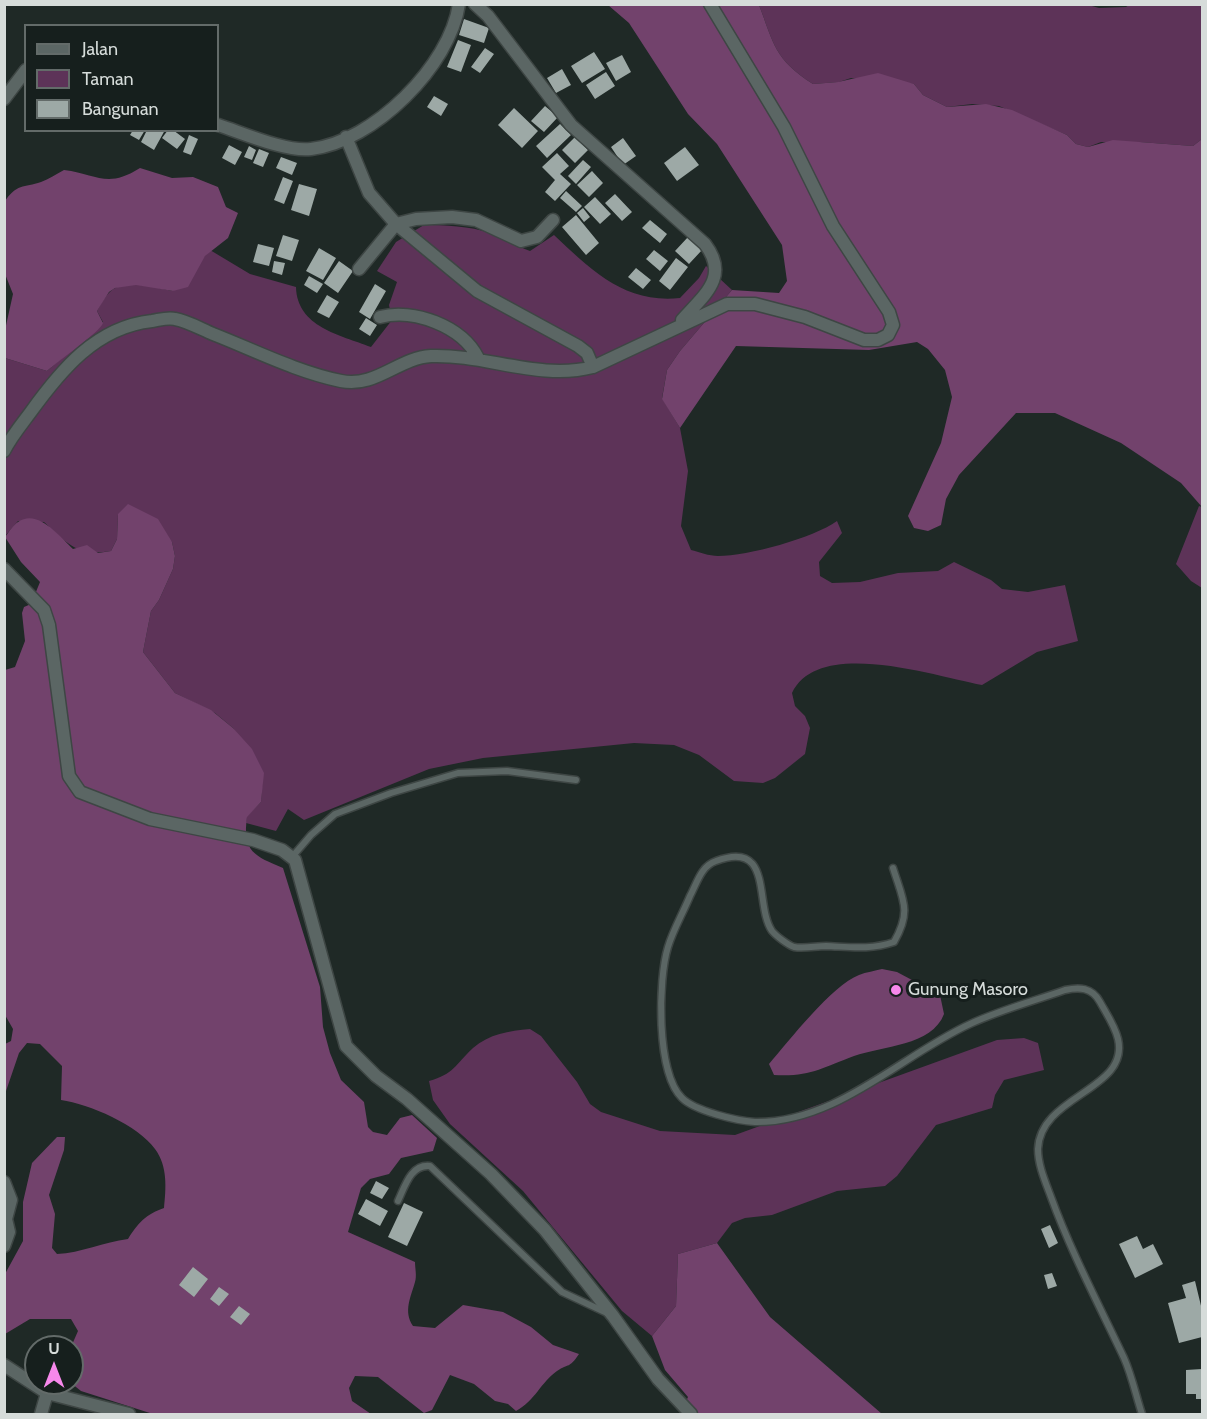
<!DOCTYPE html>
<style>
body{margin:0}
#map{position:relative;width:1207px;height:1419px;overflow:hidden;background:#1f2926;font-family:Cabin,sans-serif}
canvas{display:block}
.frame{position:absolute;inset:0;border:6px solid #d6dcda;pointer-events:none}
.legend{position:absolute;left:24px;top:24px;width:195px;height:108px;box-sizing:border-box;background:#161f1d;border:2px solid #636b69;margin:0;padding:8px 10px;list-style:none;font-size:18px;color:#d6dcda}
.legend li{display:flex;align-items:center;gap:12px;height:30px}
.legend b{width:30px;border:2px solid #636b69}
.north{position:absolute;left:24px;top:1335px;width:60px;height:60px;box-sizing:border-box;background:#161f1d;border:2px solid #636b69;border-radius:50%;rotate:0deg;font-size:16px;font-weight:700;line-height:24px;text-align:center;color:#d6dcda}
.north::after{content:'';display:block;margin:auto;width:21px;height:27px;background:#f788eb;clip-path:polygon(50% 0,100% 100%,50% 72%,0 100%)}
</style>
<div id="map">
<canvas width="1207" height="1419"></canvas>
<div class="frame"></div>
<ul class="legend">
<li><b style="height:8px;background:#5b6664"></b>Jalan</li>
<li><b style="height:16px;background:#5d3358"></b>Taman</li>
<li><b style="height:16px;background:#9da9a6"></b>Bangunan</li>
</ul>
<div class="north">U</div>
</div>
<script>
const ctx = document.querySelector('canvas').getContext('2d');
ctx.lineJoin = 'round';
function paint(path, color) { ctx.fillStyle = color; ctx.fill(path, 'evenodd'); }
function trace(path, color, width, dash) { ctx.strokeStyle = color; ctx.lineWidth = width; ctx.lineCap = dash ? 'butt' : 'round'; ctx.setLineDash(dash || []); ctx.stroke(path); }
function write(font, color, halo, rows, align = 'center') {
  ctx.font = font + ' Cabin,sans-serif'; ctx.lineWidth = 6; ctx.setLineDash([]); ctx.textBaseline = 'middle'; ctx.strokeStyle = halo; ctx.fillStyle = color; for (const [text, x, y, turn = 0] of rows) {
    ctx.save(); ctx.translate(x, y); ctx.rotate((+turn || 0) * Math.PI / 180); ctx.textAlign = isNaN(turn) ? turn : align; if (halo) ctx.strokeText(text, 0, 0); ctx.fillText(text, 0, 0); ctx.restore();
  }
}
const green = new Path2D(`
 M1085,4L1099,8L1126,7L1129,5H1202V139L1193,146L1139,142H1101L1088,147L1076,144L1067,135L999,106L972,104L947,107L923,95L914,84L851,78L839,82L813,84C774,59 774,44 759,5Z
 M424,225C445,225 470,226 490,233C504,237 516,246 530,251L554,235C591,270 625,304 680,298L699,278L706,266L732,290L680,351L667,370L662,398L680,428L688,471L681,526L691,550C699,552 709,556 718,556C748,556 813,538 837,521L842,533L819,562L820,576L832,583L860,582L898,573L938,571L954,562L991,580L1002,589L1028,592L1065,585L1078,641L1037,652L982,685C935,676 818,637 792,693L795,706L805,716L810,728L805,754L775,778L763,783L734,781L699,755L674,745L634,743L483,758L429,769L304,820L288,809L276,831L246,823L247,816L261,802L263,773L233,728L215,713L175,693L143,652L151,611L159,600L173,569L175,556L172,542L118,514L117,539L111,551C77,557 67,543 44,522L18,521L5,536V358L47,371L103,322L97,311C101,304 105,296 111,291C125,278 156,288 173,291L210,250L250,274L296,287C297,327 340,335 371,347L392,320L389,305L397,282L377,271L396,242Z
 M1199,506L1202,507V588L1191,581L1176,564Z
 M530,1029L541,1036L577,1082L590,1104L601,1112L660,1131L735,1135L997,1040L1024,1038L1038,1043L1044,1070L1004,1080L995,1095L992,1108L936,1125L897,1176L885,1186L837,1191L772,1215L745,1218L732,1223L717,1243L678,1254L676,1306L652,1336L622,1311L523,1191L450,1124L433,1100L429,1081C454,1074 455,1065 473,1048C489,1034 509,1031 530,1029Z`);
const forest = new Path2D(`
 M608,5H759C774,44 774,59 813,84L838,82L878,73L914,84L923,95L947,107L986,104L1012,110L1067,135L1076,144L1088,147L1113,140L1193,146L1202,139V507L1181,483L1121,443L1055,413H1016L959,475L946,499L941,525L928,531L914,528L908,516L941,443L952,397L945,370L928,349L917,342L869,350L736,346L680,428L662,399L667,370L680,351L732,290L779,293L787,281L782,245L717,144L688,114L629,23Z
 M140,168L172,178L193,177L218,187L226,207L238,213L228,238L205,256L188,287L173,291L136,285L115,288L109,292L97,311L103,323C100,332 58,361 47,371L5,358V330L13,294L5,274L4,203C16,183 24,188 41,182C49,179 56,174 64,170C97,174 107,189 140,168Z
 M128,504L158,519L172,542L175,556L173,569L159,600L151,611L143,652L175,693L211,710L233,728L252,749L264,773L261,802L247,817C242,852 255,856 283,868L320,987L323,1027L330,1053L341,1080L364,1102L368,1127L373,1132L387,1135L400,1118L412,1115L437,1138L433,1151L401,1158L389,1174L370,1179L361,1188L348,1232L415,1262C415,1268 417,1276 415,1282C411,1297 403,1311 413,1326L435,1328L463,1305L503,1312L531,1327L553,1345L579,1354C569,1369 569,1363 557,1371C541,1382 535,1401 516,1411L508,1404L495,1401L474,1384L450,1375L432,1410L424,1413L378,1377L355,1376L349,1388L352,1401L371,1414H153L81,1391L71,1383V1347L78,1331L71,1319H30L5,1334V1274L23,1241V1202L32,1163L57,1137H65L64,1150L49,1195L55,1214L52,1248L57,1254C81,1253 104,1242 128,1239C138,1223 146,1214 164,1208C166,1189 168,1166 155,1149C138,1125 89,1104 61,1100L62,1066L40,1044L27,1043L19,1053L5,1094V1044L11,1041L13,1029L5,1015V670L15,667L25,641L22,613L24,607L31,604L40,582L21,562L5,537C9,532 13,525 18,522C38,508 60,537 73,549L87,545L98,553L111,551L117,539L118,514Z
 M882,969L897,972L940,995L944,1014C932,1046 882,1046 854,1056C822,1068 810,1077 774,1075L769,1064C789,1041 832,985 859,975C866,972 875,971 882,969Z
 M717,1243L770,1317L882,1414H680L688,1397L665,1370L652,1336L676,1306L678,1254Z`);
const building = new Path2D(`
 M464,19L489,28L484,43L459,35Z
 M458,40L471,45L461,72L447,67Z
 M485,48L494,54L480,73L471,67Z
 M594,52L605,69L582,83L571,66Z
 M622,55L631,72L616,81L606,63Z
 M562,69L571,85L556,93L547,78Z
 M606,72L615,86L595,99L586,85Z
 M434,96L448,104L441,116L427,107Z
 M545,106L558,117L544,132L531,121Z
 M514,108L538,131L522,148L498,125Z
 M560,124L571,135L547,158L536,146Z
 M133,130H145L139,140L130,135Z
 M147,130H165L154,150L141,142Z
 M168,130H173L185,139L177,149L162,138Z
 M189,135L198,139L191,155L183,152Z
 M575,137L588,150L575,163L562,150Z
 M623,138L636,156L623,165L611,147Z
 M229,145L242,152L235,165L222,158Z
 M249,146L256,150L252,160L244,157Z
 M685,147L699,165L677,181L664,163Z
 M259,149L269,153L263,167L253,163Z
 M557,153L569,166L560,174L571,184L555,201L545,192L555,180L542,167Z
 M281,157L297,163L292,175L276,168Z
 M583,160L591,167L576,184L568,176Z
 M592,171L603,183L589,197L577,185Z
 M283,177L293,181L284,204L274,200Z
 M299,184L317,189L309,216L291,210Z
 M566,191L582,206L576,212L560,198Z
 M615,194L632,212L622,221L605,203Z
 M595,197L611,214L600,224L584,207Z
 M583,208L590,217L584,222L577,213Z
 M576,215L599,243L586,255L562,227Z
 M650,220L667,234L660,243L642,228Z
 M283,235L299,240L292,261L276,256Z
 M688,237L702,250L689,264L675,251Z
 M258,244L274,248L269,266L253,262Z
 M319,248L336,258L323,280L306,271Z
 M654,250L668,261L660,271L646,259Z
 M676,258L688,267L670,290L659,281Z
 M274,261L285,263L282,275L272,272Z
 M339,261L353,271L338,293L324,283Z
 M636,268L651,280L643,289L628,277Z
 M309,276L323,284L317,293L304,285Z
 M375,284L386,291L370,319L359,312Z
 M327,295L339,302L329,318L317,312Z
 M366,318L377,325L370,336L359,329Z
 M376,1181L389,1188L382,1199L370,1193Z
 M366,1199L388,1211L380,1226L358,1214Z
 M404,1203L423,1212L407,1246L388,1237Z
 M1050,1225L1058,1243L1049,1248L1041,1229Z
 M1137,1236L1143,1249L1153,1244L1163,1264L1135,1278L1119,1244Z
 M193,1267L208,1279L194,1297L179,1285Z
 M1052,1273L1057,1286L1048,1289L1044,1275Z
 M1195,1281L1202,1310V1337L1179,1343L1168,1303L1186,1298L1182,1285Z
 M219,1287L229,1294L219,1306L210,1299Z
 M239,1306L250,1314L241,1325L230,1317Z
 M1202,1369V1399H1196V1394H1186V1370Z`);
const lane = new Path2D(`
 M292,857L311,835L335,814L391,793L458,773L507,771L576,780
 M893,868C903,900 912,911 894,942C870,950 851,947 826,946C816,946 804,949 794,947C788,945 776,936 772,931C754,905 774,839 716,861C701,866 697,883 690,896C683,913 673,930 668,947C658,979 656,1073 682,1098C695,1111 737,1121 755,1122C837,1123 900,1056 970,1024C1000,1010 1034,1001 1065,990C1079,987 1092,987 1100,1002C1106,1013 1115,1026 1118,1039C1130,1090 1040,1095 1038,1149C1038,1165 1045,1181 1051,1197C1071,1252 1099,1305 1124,1358C1132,1376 1136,1396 1142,1414
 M398,1201C405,1186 411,1164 430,1166L562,1292L607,1313`);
const street = new Path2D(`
 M475,4L488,16L571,125L705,244C730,277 704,295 682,320
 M4,99L26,70
 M218,125C243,133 285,152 311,149C373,142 450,66 459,4
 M346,137L369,193L396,224L477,291L578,346L587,353L593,367
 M359,269L396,224L416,219L452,217L476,220L521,241L537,237L553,220
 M380,317C413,308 462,326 478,358
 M4,451C11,437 21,425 30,413C61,370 96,327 152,321C159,320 168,317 175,319C187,321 201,329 213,334C254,350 297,372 341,381C376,388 398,358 431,356C485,354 540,381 593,367L727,304H755L805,317L864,340H878L888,335L893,325L889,312L833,226L784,127L710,4
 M4,569L44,610L49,625L69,776L80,792L150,819L253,840L282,850L295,860L346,1046L376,1076L407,1099L491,1174L545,1230L613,1316L658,1379L691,1414
 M4,1182L11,1200L6,1219L9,1232L4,1246
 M4,1365L47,1393L129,1414
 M41,1414L47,1393`);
const markers = [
 [896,990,6,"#f788eb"]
];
const poiNames = [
 ["Gunung Masoro",908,990]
];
paint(green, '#5d3358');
paint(forest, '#72426c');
paint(building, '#9da9a6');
trace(lane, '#3e4644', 9);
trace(street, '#3e4644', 15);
trace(lane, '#5b6664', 6);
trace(street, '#5b6664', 12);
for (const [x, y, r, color] of markers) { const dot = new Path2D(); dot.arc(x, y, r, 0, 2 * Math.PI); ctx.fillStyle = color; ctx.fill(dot); trace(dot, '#161f1d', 2); }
write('18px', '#d6dcda', '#161f1d', poiNames, 'left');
</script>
